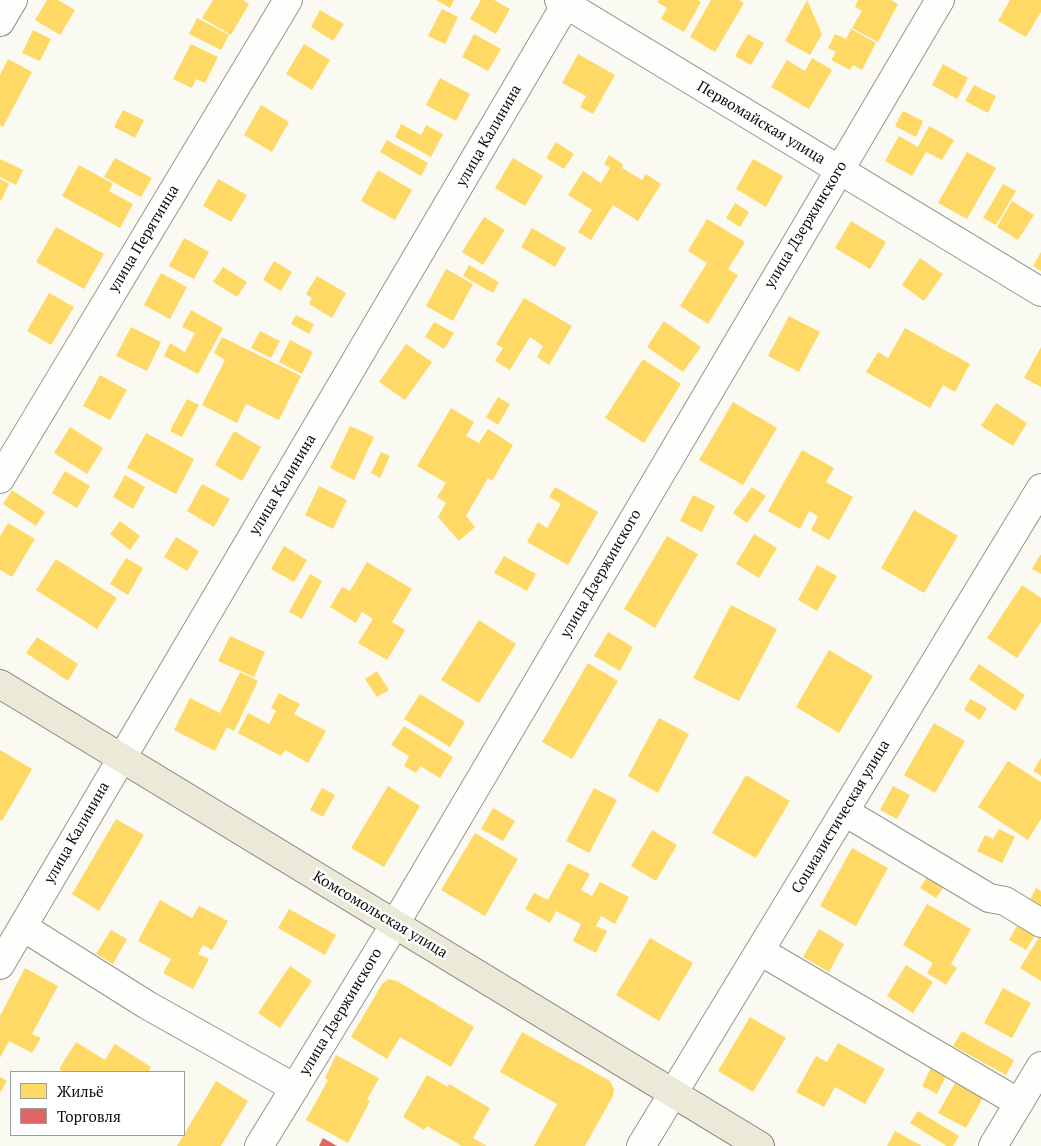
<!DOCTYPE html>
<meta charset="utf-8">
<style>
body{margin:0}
#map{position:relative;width:1041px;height:1146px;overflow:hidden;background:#fafaf2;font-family:"PT Serif",serif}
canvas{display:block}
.legend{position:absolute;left:10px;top:1071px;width:175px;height:65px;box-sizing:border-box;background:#fff;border:1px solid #9e9e9e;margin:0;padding:6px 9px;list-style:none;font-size:15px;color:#0d0d0d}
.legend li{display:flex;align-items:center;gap:10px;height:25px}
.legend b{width:25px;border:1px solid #9e9e9e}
</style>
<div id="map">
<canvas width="1041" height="1146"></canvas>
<ul class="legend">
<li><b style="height:14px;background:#ffd966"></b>Жильё</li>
<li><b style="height:14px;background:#e06666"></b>Торговля</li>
</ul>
</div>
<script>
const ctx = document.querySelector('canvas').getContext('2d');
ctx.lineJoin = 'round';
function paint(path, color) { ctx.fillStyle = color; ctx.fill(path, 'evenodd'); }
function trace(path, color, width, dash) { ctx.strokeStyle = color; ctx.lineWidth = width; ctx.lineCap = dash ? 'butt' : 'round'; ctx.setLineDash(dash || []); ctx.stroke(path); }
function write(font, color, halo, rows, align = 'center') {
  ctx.font = font + ' "PT Serif",serif'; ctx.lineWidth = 5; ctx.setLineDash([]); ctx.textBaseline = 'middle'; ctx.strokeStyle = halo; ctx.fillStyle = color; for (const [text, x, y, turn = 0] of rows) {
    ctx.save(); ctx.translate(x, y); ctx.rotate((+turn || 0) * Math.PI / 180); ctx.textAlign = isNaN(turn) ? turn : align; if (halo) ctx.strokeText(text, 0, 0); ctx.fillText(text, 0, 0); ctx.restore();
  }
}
const homes = new Path2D(`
 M47,0H58L75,10L60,35L35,20Z
 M213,0H243L249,4L231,35L202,18Z
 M436,0H454L450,8Z
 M481,0H494L510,9L496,34L470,19Z
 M659,0H698L701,2L684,32L661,19L667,8L657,2Z
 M711,0H739L744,3L715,52L690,37Z
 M807,0L822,34L810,55L785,41Z
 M858,0H891L898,4L878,42L852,28L862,11L855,7Z
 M1010,0H1041V12L1026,37L998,21Z
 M442,9L458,17L445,44L428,36Z
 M320,10L344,24L333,41L311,27Z
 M197,18L229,35L221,50L189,34Z
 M851,29L876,43L862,70L853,65L850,70L831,60L836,52L828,48L835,34L846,39Z
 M33,30L51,39L40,61L22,53Z
 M474,34L501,49L488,71L462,57Z
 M748,34L764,43L751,65L735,56Z
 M191,44L218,57L205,83L196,79L192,88L173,79Z
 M304,44L330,60L312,90L286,74Z
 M578,54L615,75L593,114L580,107L586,96L562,83Z
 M812,58L832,70L809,109L771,87L787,60L805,71Z
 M8,59L32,72L3,127L0,125V75Z
 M943,64L968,78L957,99L932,85Z
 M440,78L470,94L456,121L426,105Z
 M974,85L996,96L988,113L965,101Z
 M261,105L289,122L272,152L244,135Z
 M123,110L144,120L135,138L114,127Z
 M903,111L923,121L916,137L895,126Z
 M401,124L421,135L426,125L443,134L431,157L395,137Z
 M929,126L954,140L942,160L926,152L912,176L885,161L899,136L918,147Z
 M387,140L428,163L421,176L380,152Z
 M556,142L574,154L564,169L546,158Z
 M967,152L996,168L967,219L938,203Z
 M609,155L623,164L622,168L642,180L646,174L661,184L638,221L613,205L591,240L578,232L592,210L568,195L583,171L601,183L610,168L604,164Z
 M115,158L152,178L141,197L104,177Z
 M513,158L543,176L525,206L495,188Z
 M0,159L23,170L16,185L0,177Z
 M753,159L783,176L766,207L736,189Z
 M79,165L113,184L109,191L133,204L120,228L62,196Z
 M378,170L412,190L395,220L361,201Z
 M0,179L9,184L1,201L0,200Z
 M218,179L247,195L231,222L203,206Z
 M1003,184L1016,191L996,225L983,218Z
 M1012,201L1034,215L1018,240L997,227Z
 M735,203L749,212L740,227L726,218Z
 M484,217L505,230L483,265L462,252Z
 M707,219L745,242L728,269L738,275L708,324L680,306L707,263L688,251Z
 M851,221L886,242L870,269L835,248Z
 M56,227L104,254L84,289L36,262Z
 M532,228L566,248L555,267L521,247Z
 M184,238L209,252L194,279L169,266Z
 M1041,252V271L1033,266Z
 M920,258L943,274L924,301L902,285Z
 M274,261L292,272L281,291L263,280Z
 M469,265L499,282L493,293L463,276Z
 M223,267L247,282L237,297L213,282Z
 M446,269L473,284L453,321L426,306Z
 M161,273L187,287L170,319L144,305Z
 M317,276L346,293L332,318L309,304L312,298L306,294Z
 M49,293L74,307L51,345L27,331Z
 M524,298L572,326L549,365L537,357L543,346L530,337L510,370L495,361L503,348L496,344Z
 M191,310L223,328L198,374L164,356L170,343L185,352L195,333L182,327Z
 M296,315L314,324L309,334L291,324Z
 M789,316L820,332L799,372L768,356Z
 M664,321L701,347L683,372L647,347Z
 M434,322L454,333L444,349L425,337Z
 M131,327L161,342L147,371L116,356Z
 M905,328L970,364L955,392L943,385L930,408L866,372L878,352L888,358Z
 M260,331L280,341L271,358L251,348Z
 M222,337L301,376L279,420L246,404L237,423L202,405L225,360L214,353Z
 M290,340L313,352L302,374L279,362Z
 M406,344L432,362L405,400L379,382Z
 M1041,347V387L1024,378Z
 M643,359L681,384L644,443L605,418Z
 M100,375L127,390L110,420L83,406Z
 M498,397L510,404L498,425L486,417Z
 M187,399L199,405L182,437L170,431Z
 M733,402L777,428L743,485L699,460Z
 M996,403L1027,423L1013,446L981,426Z
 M451,408L474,422L466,436L479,443L488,429L513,445L492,481L488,478L466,516L475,527L459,541L438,517L446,503L437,497L446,483L417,466Z
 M350,426L374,437L354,480L330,468Z
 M70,427L103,448L87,474L54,453Z
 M234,431L261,447L242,481L215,465Z
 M146,433L194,459L176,494L127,468Z
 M802,450L834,468L826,482L853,497L829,540L811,530L818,516L809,511L800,529L768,511Z
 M381,452L390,456L380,478L371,473Z
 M65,471L90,486L77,508L52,493Z
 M125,475L145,487L133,509L113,497Z
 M202,484L230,499L214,527L187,511Z
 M319,486L347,500L333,529L305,515Z
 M555,487L598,512L568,565L527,542L538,522L547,528L561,504L549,497Z
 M752,487L766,496L747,523L733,513Z
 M12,490L45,512L36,526L3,504Z
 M693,495L715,506L702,532L680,521Z
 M914,510L958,536L924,593L881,568Z
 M120,521L140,536L130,550L110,534Z
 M8,523L35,539L12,577L0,570V536Z
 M754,534L777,548L759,578L736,564Z
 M667,536L698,554L655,628L624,609Z
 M176,537L199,551L187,571L164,557Z
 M284,546L307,560L294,582L271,569Z
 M1040,555H1041V574L1032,569Z
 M504,556L536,574L527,591L494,573Z
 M126,558L143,568L128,595L110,584Z
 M56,559L117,598L97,629L36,590Z
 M367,562L412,589L392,622L405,630L387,660L358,643L373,619L362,612L356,623L330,607L342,587L350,591Z
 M817,565L837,576L817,611L798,600Z
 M310,574L322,581L302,619L289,612Z
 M1022,585L1041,598V622L1017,658L987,638Z
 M731,605L777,629L739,701L693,678Z
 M479,620L516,644L479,703L441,680Z
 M608,632L633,647L620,671L594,656Z
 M230,636L265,652L254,677L218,661Z
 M37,637L78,664L68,681L26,653Z
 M829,650L873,676L839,733L796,707Z
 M588,663L618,681L572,759L542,742Z
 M979,664L1025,695L1015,711L969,679Z
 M377,671L389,690L377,697L365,679Z
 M240,672L258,681L234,731L227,727L215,751L174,730L190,698L220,713Z
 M279,693L300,704L294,714L326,731L308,763L285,750L281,756L238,733L248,713L269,724L276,711L271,708Z
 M420,694L465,722L450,747L404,719Z
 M970,699L987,708L980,720L964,710Z
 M659,718L689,734L658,793L628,776Z
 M934,723L965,741L935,793L904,775Z
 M404,726L453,757L440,778L420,766L416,773L404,766L409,756L391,745Z
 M0,750L32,769L2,821L0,820Z
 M1041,758V776L1033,771Z
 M1008,761L1041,782V819L1028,840L978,807Z
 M746,775L790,801L756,858L712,833Z
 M388,786L420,806L384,867L351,848Z
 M893,786L910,795L897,819L880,810Z
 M322,788L335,795L323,817L310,810Z
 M594,788L617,800L589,853L566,841Z
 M493,808L515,821L503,841L481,829Z
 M116,819L144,835L99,911L72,894Z
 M999,829L1015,837L1002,863L977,851L985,835L993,839Z
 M652,830L677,845L656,881L631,866Z
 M475,833L518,859L485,916L441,890Z
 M852,848L888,868L856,926L820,906Z
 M568,863L590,874L581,890L592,896L600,882L629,897L615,924L601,916L596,926L607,931L596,953L573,941L581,924L556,911L550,923L525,909L534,893L548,900Z
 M933,868L949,879L936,898L920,888Z
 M1036,888L1041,891V909L1029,902Z
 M160,900L192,918L199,906L228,921L212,950L203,945L198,954L209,959L193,989L163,973L171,959L138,941Z
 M927,904L971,929L951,964L957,968L946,985L927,973L933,963L903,945Z
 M289,909L336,935L325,955L278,928Z
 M1021,919L1039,929L1026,950L1009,940Z
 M819,929L844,944L829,972L803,957Z
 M111,930L127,939L113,964L96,954Z
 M1041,934V981L1020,968Z
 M650,938L693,963L659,1021L616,995Z
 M906,965L933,982L913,1013L887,996Z
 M290,966L312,981L280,1028L258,1013Z
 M25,968L58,986L32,1034L41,1038L32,1053L9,1041L0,1058V1016Z
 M389,979L397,981L474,1027L451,1067L400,1037L387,1059L351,1037L382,984Z
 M1003,988L1031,1003L1012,1038L984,1023Z
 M750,1017L786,1038L753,1092L718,1071Z
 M962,1031L1014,1060L1006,1075L953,1046Z
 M522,1032L610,1081L614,1089L613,1096L585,1146H534L557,1104L500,1072Z
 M76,1042L105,1060L115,1044L151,1067L148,1072H64L59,1069Z
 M838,1043L885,1069L865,1104L835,1087L824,1107L796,1092L816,1056L827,1062Z
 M336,1055L379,1078L367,1100L370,1101L348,1143L306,1120L328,1080L325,1078Z
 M934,1062L949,1070L937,1094L922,1086Z
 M427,1075L448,1087L449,1084L490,1108L473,1138L487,1146H462L427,1126L424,1130L403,1117Z
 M0,1077L7,1081L0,1093Z
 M958,1078L985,1094L966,1128L938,1113Z
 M216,1081L248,1101L221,1146H177Z
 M918,1111L959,1136L953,1146H947L910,1123Z
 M895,1131L922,1146H887Z`);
const shops = new Path2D(`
 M323,1138L337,1146H319Z`);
const minor = new Path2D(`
 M559,0L1041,292
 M0,22L13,0
 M0,479L288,0
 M845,812L989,898L1005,901L1041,923
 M23,927L147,1005L295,1088
 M760,951L1019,1103
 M0,965L566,4
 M259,1146L395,924L940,0
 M641,1146L1041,488
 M993,1146L1041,1066`);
const major = new Path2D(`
 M0,684L760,1146`);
const streetNames = [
 ["Первомайская улица",761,123,31],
 ["улица Калинина",489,136,-60],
 ["улица Дзержинского",806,225,-59],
 ["улица Перятинца",144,239,-59],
 ["улица Калинина",283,485,-59],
 ["улица Дзержинского",601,574,-60],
 ["Социалистическая улица",841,817,-59],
 ["улица Калинина",77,833,-60],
 ["Комсомольская улица",380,915,31],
 ["улица Дзержинского",341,1012,-59]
];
paint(homes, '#ffd966');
paint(shops, '#e06666');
trace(minor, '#949490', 30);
trace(major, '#81817d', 30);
trace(minor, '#fefefd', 28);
trace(major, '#ebead9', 28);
write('15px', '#0d0d0d', '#fff', streetNames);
</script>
